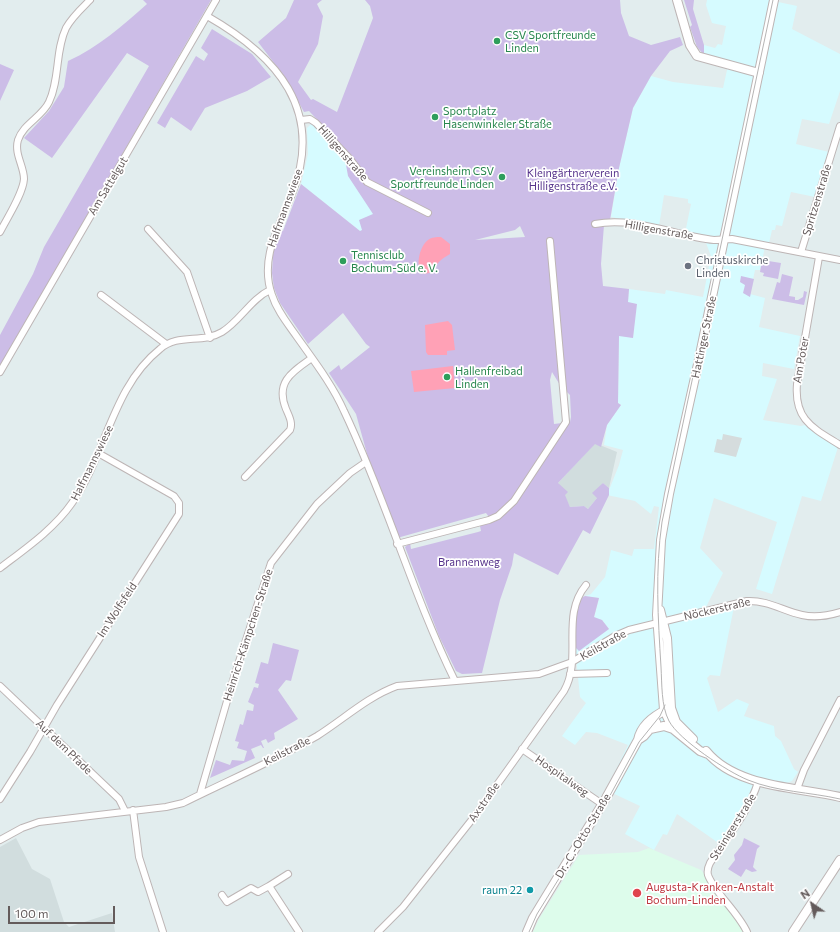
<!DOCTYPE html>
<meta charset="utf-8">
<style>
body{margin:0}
#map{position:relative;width:840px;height:932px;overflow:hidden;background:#e2edee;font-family:Commissioner,sans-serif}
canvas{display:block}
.north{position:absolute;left:792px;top:884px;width:40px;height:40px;-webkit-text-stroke:3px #fff;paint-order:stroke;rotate:326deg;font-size:11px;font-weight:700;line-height:16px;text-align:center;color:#645b5b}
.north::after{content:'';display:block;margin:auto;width:14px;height:18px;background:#645b5b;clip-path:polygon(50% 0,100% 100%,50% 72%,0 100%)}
.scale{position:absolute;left:8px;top:906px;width:107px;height:18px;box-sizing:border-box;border:2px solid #645b5b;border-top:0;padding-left:5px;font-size:12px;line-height:14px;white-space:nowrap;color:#645b5b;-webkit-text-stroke:3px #fff;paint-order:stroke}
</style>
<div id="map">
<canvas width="840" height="932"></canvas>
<div class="north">N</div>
<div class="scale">100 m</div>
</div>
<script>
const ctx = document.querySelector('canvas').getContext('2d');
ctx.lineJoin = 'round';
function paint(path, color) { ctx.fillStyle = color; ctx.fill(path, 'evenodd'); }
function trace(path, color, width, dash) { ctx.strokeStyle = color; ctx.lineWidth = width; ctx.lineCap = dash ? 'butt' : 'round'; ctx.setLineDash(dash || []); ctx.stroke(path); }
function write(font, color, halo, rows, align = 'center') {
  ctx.font = font + ' Commissioner,sans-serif'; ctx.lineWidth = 3.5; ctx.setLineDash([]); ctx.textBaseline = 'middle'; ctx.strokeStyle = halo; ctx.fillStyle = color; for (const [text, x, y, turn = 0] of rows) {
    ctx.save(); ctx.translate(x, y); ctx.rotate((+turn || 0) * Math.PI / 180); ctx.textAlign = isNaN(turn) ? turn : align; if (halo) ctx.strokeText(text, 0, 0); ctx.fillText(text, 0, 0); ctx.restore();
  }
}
const commercial = new Path2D(`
 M707,0H769L797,6L792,29L840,54V91L829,124L802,119L796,144L829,152L815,197L791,192L782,226L776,225L775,230H772L769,243L766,242L760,270H755L750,294L765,298L759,327L800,336L794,369L763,363L762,376L777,379L763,420L801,426L805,425L816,434L838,447L821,501L802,496L772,594L756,589L777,522L714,498L700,548L723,573L706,607L682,613L683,621L734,607L720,676L710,675L707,678L718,712L737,699L749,704L744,716L774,726L775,736L781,741L794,769L798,772L792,781L786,783L759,779L747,806L720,844L677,814L667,835L663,834L654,850L625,834L640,806L606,790L628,745L597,733L586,732L575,745L562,736L586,703L580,697L575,647L609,629L602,620L594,618L599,598L585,596L591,594L605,577L611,550L632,556L634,549H654L659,507L654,506L651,514L635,501L607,495L619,465L623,450L604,445L607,425L621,405L618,403L619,335L633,338L636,304L628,303L629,289L665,294L666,290L703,297L711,256L706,243L684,238L691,204L688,203V199L664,195L659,226L611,217L619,168L633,108L651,76L673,82L723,88L729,61L704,55V45L715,48L718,44L722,45L726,26L712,23L706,5Z
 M312,123L418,216L370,239L301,184L308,154L307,128Z`);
const industrial = new Path2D(`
 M723,434L742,438L736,457L714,452L717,439L722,440Z`);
const education = new Path2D(`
 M595,443L617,452L609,488L603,483L597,498L588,509L584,506L570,507L558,483Z
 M16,838L32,869L50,879L64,922L69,927L112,913L115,932H0V847Z`);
const medical = new Path2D(`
 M649,848L701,870L739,916L745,932H533L539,919L579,855L638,852Z`);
const green = new Path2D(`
 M143,0H211L0,367V335L33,274L44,247L149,66L127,53L52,158L24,138L49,111L64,87L68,61C99,47 122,26 147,4Z
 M294,0H322L317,4L323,16L318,44L298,82L311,100L313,99L337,112L373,18L370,6L365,0H620L621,13L629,36L651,45L680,37L683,45L670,51L651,76L633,108L619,168L610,220L604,225L601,264L603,286L629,289L628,302L637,304L633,338L619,336L618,403L621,405L607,425L601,447L595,444L558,483L568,492L565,495L570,507L584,506L588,509L597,498L592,493L603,483L609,488V495L590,534L583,530L558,575L514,553L512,565L500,600L482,673L462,674L456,671L439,636L405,547L410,543L411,549L478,532L481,531L480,526L492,521L486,513L397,538L369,461L356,414L329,373L339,365L341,370L370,347L366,344L343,313L308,344L280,303L274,288L272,273L273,255L276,240L281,230L283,231L301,184L360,231L362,230L359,220L373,214L348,176L345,159L365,183L375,187L350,154L309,111L304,112L284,76L258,42L286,18ZM520,226L525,237L475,240L515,230ZM552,372L560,385L570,395L571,417L570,422L554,424L550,380Z
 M684,0H694L693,9L704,45V55L697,47L690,27L692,25Z
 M212,29L252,54L271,77L247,91L205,108L191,131L171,117L165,128L157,123L196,56L204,61L208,54L201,48Z
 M0,64L14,70L0,101Z
 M762,260L781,263L778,279L763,276L764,273L760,272Z
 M782,274L793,277L789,296L795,297V300H798L803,297L804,291L807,292L804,305L772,299L777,282L780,283Z
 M741,276L754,279L750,297L743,293L745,285L740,282Z
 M585,596L599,598L594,617L602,620L609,629L579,651L575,647V620L581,598Z
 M273,643L299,650L291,681L286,680L278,690L298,719L274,733L275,739L268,743L266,739L261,741L264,748H263L261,745L251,749L255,758L210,778L216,760L230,765L232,760L244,761L247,751L237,748L239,742L235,741L240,724L243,725L247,710L253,711L254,705L248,702L254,687L258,688L259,684L255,683L261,662L268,664Z
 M744,838L760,846L757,849L753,867L757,871L752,872L746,869L741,877L728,869L735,860L734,855L742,845Z`);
const water = new Path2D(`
 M441,237L450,244V254C447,256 443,258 441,260C434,266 433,276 422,273C415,265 420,246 428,240C432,237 436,237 441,237Z
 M448,321L452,325L455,350L447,351V355H428L426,352L425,325Z
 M453,366L455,388L414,392L411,371Z`);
const minor = new Path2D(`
 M207,16C277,56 325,110 292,194C279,227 259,259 272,295C277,311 288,324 297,337C314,361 332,384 344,411C386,499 412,593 455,681
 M301,120L310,119L316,123L350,159L367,182L428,213
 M595,224C634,216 675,236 714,240C720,240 726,239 732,239L840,260
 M148,229L187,272L210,338
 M0,232C7,218 23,194 24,179C24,166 14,154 18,140C23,124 42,117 49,102C60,79 55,51 66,28C72,17 81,9 90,0
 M801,252L840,126
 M819,257L797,384C794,420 813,428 840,445
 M101,295L166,344
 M0,372L216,0
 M245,477L290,430C293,423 289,416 286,409C275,382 292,372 312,358
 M397,544L489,520L498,516L514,501L566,422L550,241
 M0,568C25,549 54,529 72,503C106,455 112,387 160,349C178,333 202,344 222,332C240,321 251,299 270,290
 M570,674L607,673
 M0,686L119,799L125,811
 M522,749L602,804
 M797,789L804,770L840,700
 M200,794L234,677L271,563L317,504L350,473L366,462
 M0,799L30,752L57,705L179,514V503L174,496L98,453
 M133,810L139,857L163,932
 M0,840L22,828L39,822L166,807L183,803C227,781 274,761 317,736C344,719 367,697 397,686L539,674L572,662L615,636L629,630L747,601C768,600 783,611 802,615C816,618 827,616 840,612
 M288,874L269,886L299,932
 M222,895L227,902L251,888L258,892L269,886
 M378,932L403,907L474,817L564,691C583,658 560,616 586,585
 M747,932C738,912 714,892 708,875C707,871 708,867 710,863C727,837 749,812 758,782`);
const tertiary = new Path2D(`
 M677,0L690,45L697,56L759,73
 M660,610L667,638L671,708L676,722L693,739
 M650,729L664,726L673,729
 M638,740L644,736L656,722
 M706,751C736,788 798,787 840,797
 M708,754L700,751L673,729L664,710L657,615L661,540L669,494L698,364L774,0
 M527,932L533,918L606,798L638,740C641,725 655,715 668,709
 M793,932L840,860`);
const tram = new Path2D(`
 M773,0L662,522C655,571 658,618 661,667C662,683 661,706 669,721C679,740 728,772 748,780C777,792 810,792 840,799
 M529,932L537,914L607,801L639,742L660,716L665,705`);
const markers = [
 [497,41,4,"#2e9e5b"],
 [435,117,4,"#2e9e5b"],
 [502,177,4,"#2e9e5b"],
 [343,261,4,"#2e9e5b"],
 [688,266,4,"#6b7280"],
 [447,377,4,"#2e9e5b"],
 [530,890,4,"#0f9aa8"],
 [637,893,5,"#e0444e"]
];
const leisureNames = [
 ["CSV Sportfreunde",505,35],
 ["Linden",505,48],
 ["Sportplatz",443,111],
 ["Hasenwinkeler Straße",443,124],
 ["Vereinsheim CSV",494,171,"right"],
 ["Sportfreunde Linden",494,184,"right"],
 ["Tennisclub",351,255],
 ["Bochum-Süd e. V.",351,268],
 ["Hallenfreibad",455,371],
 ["Linden",455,384]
];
const streetNames = [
 ["Hilligenstraße",343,153,49],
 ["Am Sattelgut",108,186,-59],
 ["Spritzenstraße",817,200,-73],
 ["Halfmannswiese",285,208,-70],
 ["Hilligenstraße",659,230,10],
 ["Hattinger Straße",704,337,-78],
 ["Am Poter",801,360,-80],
 ["Halfmannswiese",92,463,-64],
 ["Nöckerstraße",717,609,-13],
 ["Im Wolfsfeld",117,610,-57],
 ["Heinrich-Kämpchen-Straße",248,635,-72],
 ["Keilstraße",603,645,-29],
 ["Auf dem Pfade",64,747,44],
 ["Keilstraße",287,751,-27],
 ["Hospitalweg",562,776,35],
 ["Axstraße",484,802,-55],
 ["Steinigerstraße",733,827,-58],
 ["Dr.-C.-Otto-Straße",583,836,-59]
];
const parkNames = [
 ["Kleingärtnerverein",573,173],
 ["Hilligenstraße e.V.",573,186],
 ["Brannenweg",469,562]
];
const worshipNames = [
 ["Christuskirche",696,260],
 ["Linden",696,273]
];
const healthNames = [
 ["Augusta-Kranken-Anstalt",646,887],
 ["Bochum-Linden",646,900]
];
const cultureNames = [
 ["raum 22",522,890]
];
paint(commercial, '#d6fbff');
paint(industrial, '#d5dcdd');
paint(education, '#d1ddde');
paint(medical, '#ddfceb');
paint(green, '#ccbde7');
paint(water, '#ffa1b6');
trace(minor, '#bdb5b5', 8);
trace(tertiary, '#bdb5b5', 10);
trace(minor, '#fff', 6);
trace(tertiary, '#fff', 8);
trace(tram, '#b5b4b4', 1);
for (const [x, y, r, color] of markers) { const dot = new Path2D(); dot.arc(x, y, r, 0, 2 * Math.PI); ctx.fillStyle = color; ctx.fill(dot); trace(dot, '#fff', 1.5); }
write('11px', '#27864d', '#fff', leisureNames, 'left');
write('11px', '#645b5b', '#fff', streetNames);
write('11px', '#55328b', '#fff', parkNames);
write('11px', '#5b616d', '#fff', worshipNames, 'left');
write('11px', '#be3a42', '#fff', healthNames, 'left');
write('11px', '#0d838f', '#fff', cultureNames, 'right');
</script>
